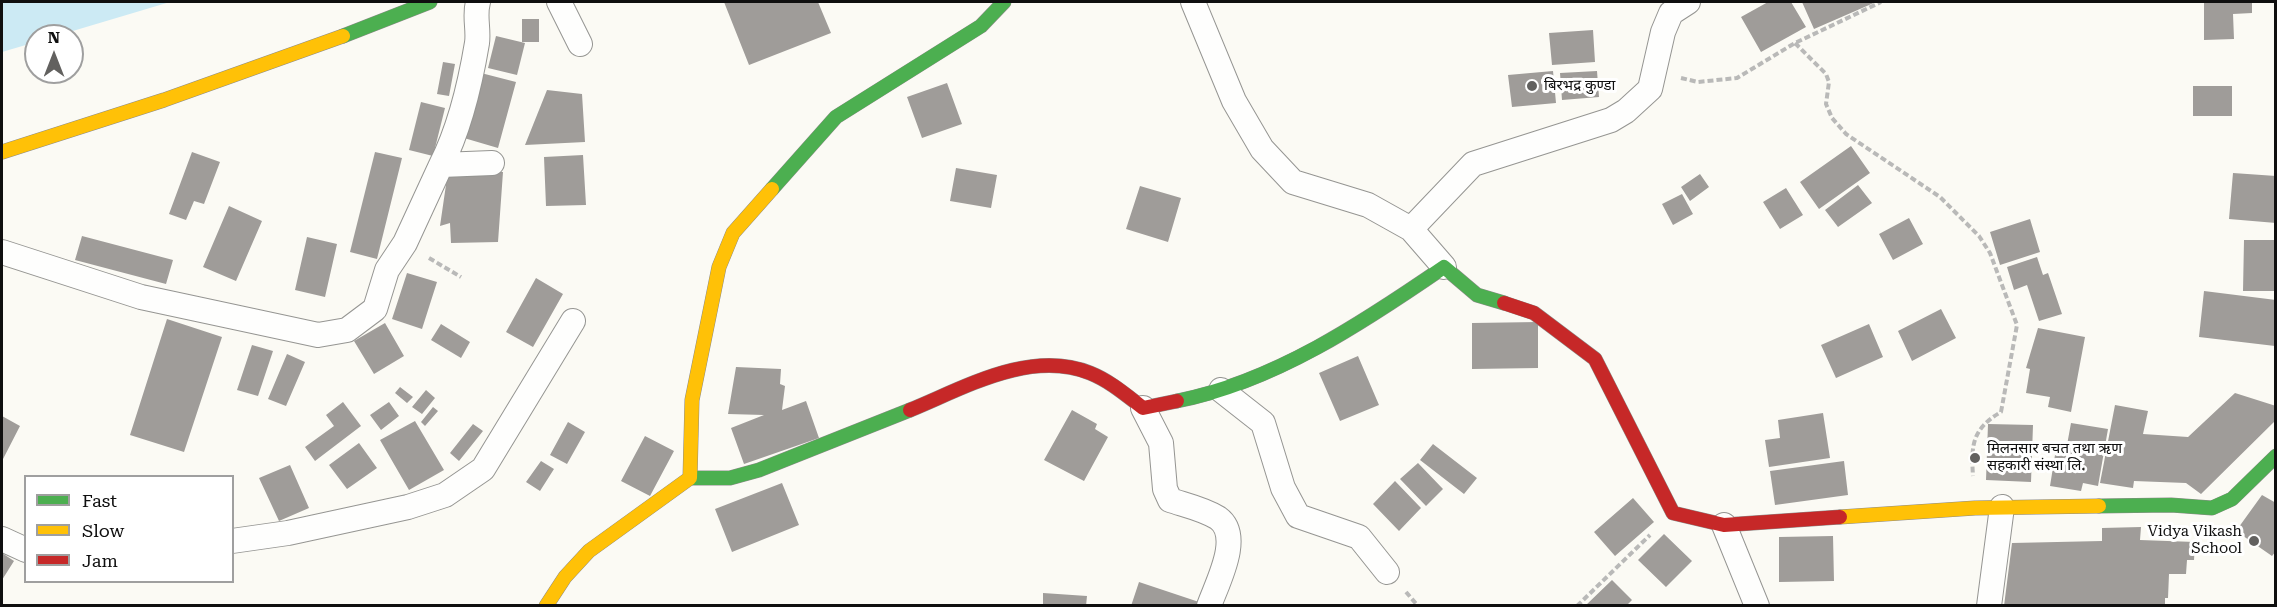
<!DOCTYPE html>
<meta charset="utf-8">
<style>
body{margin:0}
#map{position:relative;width:2277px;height:607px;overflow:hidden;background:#fbfaf4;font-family:"Roboto Serif",serif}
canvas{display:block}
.frame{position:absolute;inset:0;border:3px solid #0f0f0f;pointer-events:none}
.legend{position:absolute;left:24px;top:475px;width:210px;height:108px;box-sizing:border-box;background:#fff;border:2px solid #9f9f9f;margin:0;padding:8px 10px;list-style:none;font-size:18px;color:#0f0f0f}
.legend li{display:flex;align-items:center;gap:12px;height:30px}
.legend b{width:30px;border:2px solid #9f9f9f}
.north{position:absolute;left:24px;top:24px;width:60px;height:60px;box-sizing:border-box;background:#fff;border:2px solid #9f9f9f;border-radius:50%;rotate:0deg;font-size:16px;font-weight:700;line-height:24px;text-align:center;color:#0f0f0f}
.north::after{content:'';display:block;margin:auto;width:21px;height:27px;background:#62615f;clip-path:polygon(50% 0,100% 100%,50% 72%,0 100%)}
</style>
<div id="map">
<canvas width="2277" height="607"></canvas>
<div class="frame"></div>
<ul class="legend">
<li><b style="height:8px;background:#4caf50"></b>Fast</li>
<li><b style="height:8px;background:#ffc107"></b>Slow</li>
<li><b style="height:8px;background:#c62828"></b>Jam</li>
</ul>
<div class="north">N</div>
</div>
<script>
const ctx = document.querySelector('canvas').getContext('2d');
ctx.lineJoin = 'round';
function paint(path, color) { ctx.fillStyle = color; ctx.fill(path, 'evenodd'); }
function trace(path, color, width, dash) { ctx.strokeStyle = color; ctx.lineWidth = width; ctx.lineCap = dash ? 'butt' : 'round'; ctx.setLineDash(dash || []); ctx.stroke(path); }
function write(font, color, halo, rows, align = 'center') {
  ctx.font = font + ' "Roboto Serif","Noto Sans Devanagari",serif'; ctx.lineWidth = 6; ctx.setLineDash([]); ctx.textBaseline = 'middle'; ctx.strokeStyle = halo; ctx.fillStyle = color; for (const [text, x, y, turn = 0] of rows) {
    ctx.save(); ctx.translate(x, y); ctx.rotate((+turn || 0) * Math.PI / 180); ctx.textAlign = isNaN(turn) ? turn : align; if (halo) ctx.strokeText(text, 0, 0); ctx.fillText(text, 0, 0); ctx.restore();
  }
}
const water = new Path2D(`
 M2,2H170L56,36H36V42L2,52Z`);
const building = new Path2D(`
 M724,2H818L831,33L749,65Z
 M1768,2H1791L1806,27L1761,52L1741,17Z
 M1802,2H1876L1814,29Z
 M2204,2H2252V13L2233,14L2234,39L2204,40Z
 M522,19H539V42H522Z
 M1593,30L1595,62L1552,65L1549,33Z
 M496,36L525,43L517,75L488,68Z
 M443,62L455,64L449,96L437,94Z
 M1553,71L1556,103L1512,107L1508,75Z
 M1597,71L1599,97L1562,100L1560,73Z
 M481,73L516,82L498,148L464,138Z
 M947,83L962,124L922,138L907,97Z
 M2193,86H2232V116H2193Z
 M547,90L582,94L585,142L525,145Z
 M421,102L445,108L433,156L409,150Z
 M1851,146L1870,173L1819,209L1800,182Z
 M192,152L220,162L204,204L194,201L186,220L169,214Z
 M375,152L402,158L377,259L350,252Z
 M583,155L586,205L546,206L544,157Z
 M956,168L997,175L991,208L950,201Z
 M448,171L503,172L498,242L451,243L450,223L440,226Z
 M2233,173L2276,176V223L2229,219Z
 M1700,174L1709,187L1690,201L1681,187Z
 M1858,185L1872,203L1838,227L1825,210Z
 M1140,186L1181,198L1168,242L1126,229Z
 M1786,188L1803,215L1780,229L1763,202Z
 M1682,194L1693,214L1673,225L1662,204Z
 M229,206L262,221L236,281L203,267Z
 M1909,218L1923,244L1893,260L1879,234Z
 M2030,219L2040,252L2000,265L1990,232Z
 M82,236L173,260L166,284L75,260Z
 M307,237L337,244L325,297L295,290Z
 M2244,240H2276L2275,291H2243Z
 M2037,257L2043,275L2048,273L2062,314L2039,321L2027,285L2014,290L2007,267Z
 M407,273L437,282L422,329L392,319Z
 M536,278L563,294L533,347L506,332Z
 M2204,291L2276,300L2275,346L2199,337Z
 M1941,309L1956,338L1912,361L1898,331Z
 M167,319L222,337L184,452L130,435Z
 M1538,322V368L1472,369V323Z
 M385,323L404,356L374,374L354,341Z
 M441,324L470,342L461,358L431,340Z
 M1869,324L1883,357L1836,378L1821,345Z
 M2038,328L2085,337L2071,412L2048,407L2050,397L2026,393L2030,369L2026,368Z
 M252,345L273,351L258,396L237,390Z
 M287,354L305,362L286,406L268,399Z
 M1358,356L1379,405L1340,421L1319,373Z
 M736,367L781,369L780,384L785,386L782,410L806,401L819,438L744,464L731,428L764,415L728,414Z
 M400,387L413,397L407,403L395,393Z
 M426,390L435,398L422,414L412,407Z
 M2235,393L2276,406V420L2201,494L2186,483L2134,481L2133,488L2100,483L2115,405L2148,411L2143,434L2188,437Z
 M343,402L361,426L315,461L305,447L334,426L326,415Z
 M389,402L399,416L381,430L370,415Z
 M433,407L438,411L425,426L421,422Z
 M1072,410L1097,424L1095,429L1108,437L1084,481L1044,460Z
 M1823,413L1830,458L1769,467L1765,440L1780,438L1778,420Z
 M2,416L20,426L2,461Z
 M415,421L444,470L409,490L380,440Z
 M568,422L585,432L567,464L550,455Z
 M2071,423L2108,429L2098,486L2083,483L2081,491L2050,486L2055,455L2065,456Z
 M473,424L483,431L459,461L450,453Z
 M1988,424L2033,425L2031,482L1986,480Z
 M645,436L674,451L650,496L621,481Z
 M359,443L377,468L347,489L329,465Z
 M1433,444L1477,478L1464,494L1420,460Z
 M541,461L554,469L540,491L526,482Z
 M1844,461L1848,495L1775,505L1770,471Z
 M1418,463L1443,489L1426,506L1400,479Z
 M290,465L309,508L279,521L259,478Z
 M1395,481L1421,508L1399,531L1373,504Z
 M782,483L799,525L732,552L715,509Z
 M2262,495L2276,503V551L2272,556L2236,531Z
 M1633,498L1654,522L1615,556L1594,532Z
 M2141,527L2140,540L2195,542L2194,560H2187L2186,574H2169L2168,598H2165V606H2004L2012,543L2102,541V528Z
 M1664,534L1692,561L1666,587L1638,560Z
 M1833,536L1834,581L1779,582V537Z
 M2,553L14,561L2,580Z
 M1612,580L1632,600L1626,606H1585Z
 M1139,582L1199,602L1198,606H1131Z
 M1043,593L1087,596L1086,606H1043Z`);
const path = new Path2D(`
 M1795,43L1826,74L1829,82L1826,104L1832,118L1846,134L1940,197L1979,236L1990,253L2017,325L2001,412C1972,429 1971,445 1973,476
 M1681,78L1698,82L1737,78L1795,43L1881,2
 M429,258L461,277
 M1406,592L1418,606
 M1474,606H1476
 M1577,606L1650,535`);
const street = new Path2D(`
 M559,2L580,44
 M1193,2L1234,101L1262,149L1293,182L1368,205L1411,229
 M441,165C460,128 470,85 477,43C479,29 474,16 478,2
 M2,252L141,297L318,335L347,330L375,309L387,270L405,243L441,165L492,163
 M1444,267L1411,229L1473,164L1611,120L1626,111L1650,89L1663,32L1671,13L1688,2
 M1221,390L1263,423L1283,488L1298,516L1359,537L1387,572
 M1143,408L1161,443L1165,489L1170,500C1185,505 1204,509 1218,518C1243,536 1217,583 1209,606
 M1724,525L1757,606
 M2,539L26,550
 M232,541L288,533L408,507L445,495L483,469L573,321
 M1989,606L2002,507`);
const fast = new Path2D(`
 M343,36L430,2
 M772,189L836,117L981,26L1004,2
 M1177,401C1274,382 1364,322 1444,267L1477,295L1504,303
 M690,478H730L759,470L910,410
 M2099,506L2171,505L2212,508L2232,499L2276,456`);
const slow = new Path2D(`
 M2,152L164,100L343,36
 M1840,517L1975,508L2099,506
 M546,606L565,577L589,551L690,478L692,400L719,267L733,233L772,189`);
const jam = new Path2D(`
 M1504,303L1534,313L1595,359L1673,513L1724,525L1840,517
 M910,410C964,388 1030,349 1090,373C1110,381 1126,395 1143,408L1177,401`);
const markers = [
 [1532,86,6,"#62615f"],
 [1975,458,6,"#62615f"],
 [2254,541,6,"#62615f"]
];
const poiNames = [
 ["बिरभद्र कुण्डा",1544,86],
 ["मिलनसार बचत तथा ऋण",1987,449],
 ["सहकारी संस्था लि.",1987,466],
 ["Vidya Vikash",2242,532,"right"],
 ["School",2242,549,"right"]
];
paint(water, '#cceaf4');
paint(building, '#9f9c99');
trace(street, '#959592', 26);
trace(fast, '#8c8b89', 15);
trace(slow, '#8c8b89', 15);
trace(jam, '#8c8b89', 15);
trace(path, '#b9b9b8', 4, [6, 3]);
trace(street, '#fefefd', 24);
trace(fast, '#4caf50', 14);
trace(slow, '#ffc107', 14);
trace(jam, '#c62828', 14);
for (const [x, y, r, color] of markers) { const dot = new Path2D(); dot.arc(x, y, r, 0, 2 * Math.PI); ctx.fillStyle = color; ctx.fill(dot); trace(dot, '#fff', 2); }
write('15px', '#0f0f0f', '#fff', poiNames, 'left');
</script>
